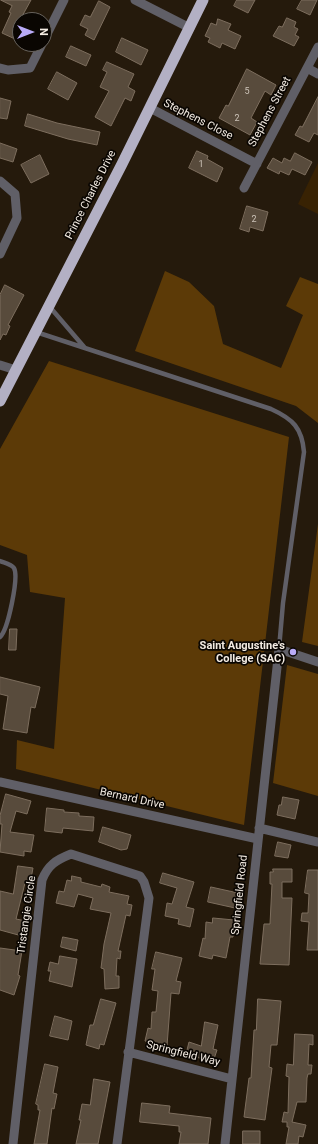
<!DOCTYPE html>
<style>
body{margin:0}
#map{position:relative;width:318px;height:1144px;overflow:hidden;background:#251a0c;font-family:Roboto,sans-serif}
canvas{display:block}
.north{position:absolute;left:12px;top:12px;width:40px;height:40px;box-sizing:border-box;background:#0a0602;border:1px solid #67625c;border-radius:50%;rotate:90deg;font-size:11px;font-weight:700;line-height:16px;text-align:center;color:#f3ebe2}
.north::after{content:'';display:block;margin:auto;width:14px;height:18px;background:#b9abf7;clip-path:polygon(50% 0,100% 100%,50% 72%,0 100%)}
</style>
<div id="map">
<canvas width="318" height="1144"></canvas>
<div class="north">N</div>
</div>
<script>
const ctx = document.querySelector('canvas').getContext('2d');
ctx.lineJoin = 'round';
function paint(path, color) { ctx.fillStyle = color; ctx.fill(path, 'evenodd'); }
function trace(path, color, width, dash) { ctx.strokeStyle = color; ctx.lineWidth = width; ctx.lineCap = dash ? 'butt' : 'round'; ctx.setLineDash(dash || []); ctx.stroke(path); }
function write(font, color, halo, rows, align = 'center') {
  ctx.font = font + ' Roboto,sans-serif'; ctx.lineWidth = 3.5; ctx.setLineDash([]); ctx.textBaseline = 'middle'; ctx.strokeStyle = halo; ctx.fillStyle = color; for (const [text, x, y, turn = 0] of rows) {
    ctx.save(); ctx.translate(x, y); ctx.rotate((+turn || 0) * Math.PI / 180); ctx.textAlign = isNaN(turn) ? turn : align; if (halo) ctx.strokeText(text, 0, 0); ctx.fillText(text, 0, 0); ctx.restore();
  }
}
const green = new Path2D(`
 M318,163V214L298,204Z`);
const forest = new Path2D(`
 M165,271L189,282L214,306L223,344L281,368L303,315L286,306L300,277L318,284V423L296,406L135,351Z
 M49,361L289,437L244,825L16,769L17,740L54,749L65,598L30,592L27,555L0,545V449Z
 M318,524V646L302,642Z
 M287,665L318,674V796L273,783Z`);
const building = new Path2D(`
 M1,0H31L20,20V28L15,39L2,33L11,13L9,12L12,6Z
 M237,0H255L248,13L234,6Z
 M302,0H317L310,15L297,9Z
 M99,1L110,7L94,40L85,35L88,29L80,25L85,15L90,17Z
 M287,18L296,22L294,27L298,29L295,35L299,37L294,46L273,36L279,26L282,27Z
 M218,19L231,24L228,30L241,36L235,49L222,43L220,48L208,42L210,38L205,36L211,23L216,25Z
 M122,38L148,50L141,65L116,52Z
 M71,46L91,55L86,66L66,57Z
 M107,62L134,74L128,87L135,91L131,101L125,98L111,126L95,117L109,91L100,87L107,72L103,70Z
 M247,69L276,85L271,95L265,91L251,118L257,122L250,135L219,118L226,105L228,106Z
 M57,72L77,83L68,100L48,89Z
 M318,97V135L314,133L309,142L295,135L300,126L302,127Z
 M0,98L11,101L7,119L0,118Z
 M28,114L57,123L100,132L97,145L68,139L25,126Z
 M0,143L17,149L13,162L0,158Z
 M197,151L208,156L207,159L223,168L217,182L189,168Z
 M295,153L312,162L305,175L292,169L289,175L280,171L279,174L267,168L273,158L282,163L284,158L290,161Z
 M40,155L49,174L31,183L21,165Z
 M247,206L268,212L263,231L250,227L249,232L240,229Z
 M5,285L24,295L8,325L10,326L6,335L3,334L0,340V295Z
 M10,629H17L16,650H9Z
 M0,677L40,687L35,708L31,707L27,733L3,729L8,696L0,694Z
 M6,794L31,801L27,814L16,811L10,832L34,835L31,852L24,851V856L0,852L2,824H0V816Z
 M283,797L299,800L295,819L277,815L279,805H281Z
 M47,808L64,810V812L79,813V816L94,817L93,831L63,828L62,833L45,831Z
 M103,827L131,835L127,849L121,850L99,842Z
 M278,842L291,845L288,858L275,856Z
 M18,866L33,868L30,884L25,883L16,919L26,921L22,936L0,930V891L13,894Z
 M273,869H292V882H282V898H292L289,965L260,964L264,924H270L272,884H270V872H273Z
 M308,870H318V950H307L309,922L301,921L302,913H308L309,894L305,893Z
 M163,873L194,882L186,907L194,909L190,927L178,924L179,919L165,916L167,903L172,904L177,888L160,883Z
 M72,876L81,878V882L101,887L102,884L110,887L109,892L129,896L127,904L132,905L130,916L126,915L118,951H121L120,959L117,958L116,976H119V988L105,989L104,969L101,968L104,944L111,913L90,909L93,898L78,894L74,907L56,903L59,891L64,892L67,880L71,881Z
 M211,887L238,893L235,908L208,902Z
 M213,918L234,920L233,937H230L226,958L213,955L212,959L199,956L203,938L205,939L206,922L212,923Z
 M63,937L78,940L76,951L61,947Z
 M0,948L22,951L18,975L20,976L14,995L0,990Z
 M156,952L182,958L176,981L181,982L179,994L171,993L167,1046L145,1041L148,1028L151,1029L152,1012H156L158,991L152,990L155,969H152Z
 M60,956L77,959L72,987L49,981L51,971H48L50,962L58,964Z
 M101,999L116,1003L104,1045L100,1044L99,1049L86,1045L90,1025H93Z
 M258,999L281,1001L277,1045H271L269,1067L272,1068L265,1120L244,1117L249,1078H251L254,1030H256Z
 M55,1016L72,1021L68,1040L50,1036Z
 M205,1022L218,1025L213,1049L217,1050L213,1062L186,1054L189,1042L201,1046Z
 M295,1034L313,1035V1045L309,1044L308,1065H312L311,1074H308L307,1078L306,1102H297L292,1122L306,1125L303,1137L299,1136L298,1144H286L289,1127H287V1122H282L284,1112L288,1113L289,1077L286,1076L287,1064L293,1065Z
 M45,1064L58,1067L53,1093L57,1094L54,1109L52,1108L47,1144H34L40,1110H38V1105L36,1104Z
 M94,1079L110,1082L98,1144H76L81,1120H79L82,1104L90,1105Z
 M142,1103L170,1106L169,1113L211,1118L208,1144H179L181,1132H179V1126L140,1122Z
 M243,1131H260V1144H243Z`);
const service = new Path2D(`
 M49,306L85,348
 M36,332L271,409C293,419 302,428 304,452L283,603L279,649
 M0,561C5,563 11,564 14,568C19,577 8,630 0,637`);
const minor = new Path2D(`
 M135,0L190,28
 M44,40L64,0
 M0,68L8,70L30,68L42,44
 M307,68L318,74
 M150,108L257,164
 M0,181L15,194L17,218L0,254
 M244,188L318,47
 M0,365L16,370
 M0,782L258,839
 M259,828L318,842
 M128,1052L232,1079
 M13,1144L42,880C48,865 56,860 71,854L140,876L144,882L149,898L117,1144
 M225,1144L279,649L318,662`);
const trunk = new Path2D(`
 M0,401L122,164L203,0`);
const markers = [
 [293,652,4,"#b9abf7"]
];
const numberNames = [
 ["5",247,92],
 ["2",237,119],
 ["1",201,165],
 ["2",254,220]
];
const streetNames = [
 ["Stephens Street",270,112,-62],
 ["Stephens Close",198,120,27],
 ["Prince Charles Drive",91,195,-63],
 ["Bernard Drive",132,799,12],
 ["Springfield Road",240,895,-84],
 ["Tristangie Circle",27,915,-82],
 ["Springfield Way",183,1054,14]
];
const poiNames = [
 ["Saint Augustine's",285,646],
 ["College (SAC)",285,659]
];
paint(green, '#382203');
paint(forest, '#5c3a07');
paint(building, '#584b3c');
trace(building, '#7d6e5e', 1);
trace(service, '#605f67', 4.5);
trace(minor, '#605f67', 9);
trace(trunk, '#b3b0c4', 11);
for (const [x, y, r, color] of markers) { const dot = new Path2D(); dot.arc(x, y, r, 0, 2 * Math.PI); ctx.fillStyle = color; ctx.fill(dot); trace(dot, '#0a0602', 1.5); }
write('9px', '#ccc3b8', null, numberNames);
write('11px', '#f3ebe2', '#0a0602', streetNames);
write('bold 11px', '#f3ebe2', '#0a0602', poiNames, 'right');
</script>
